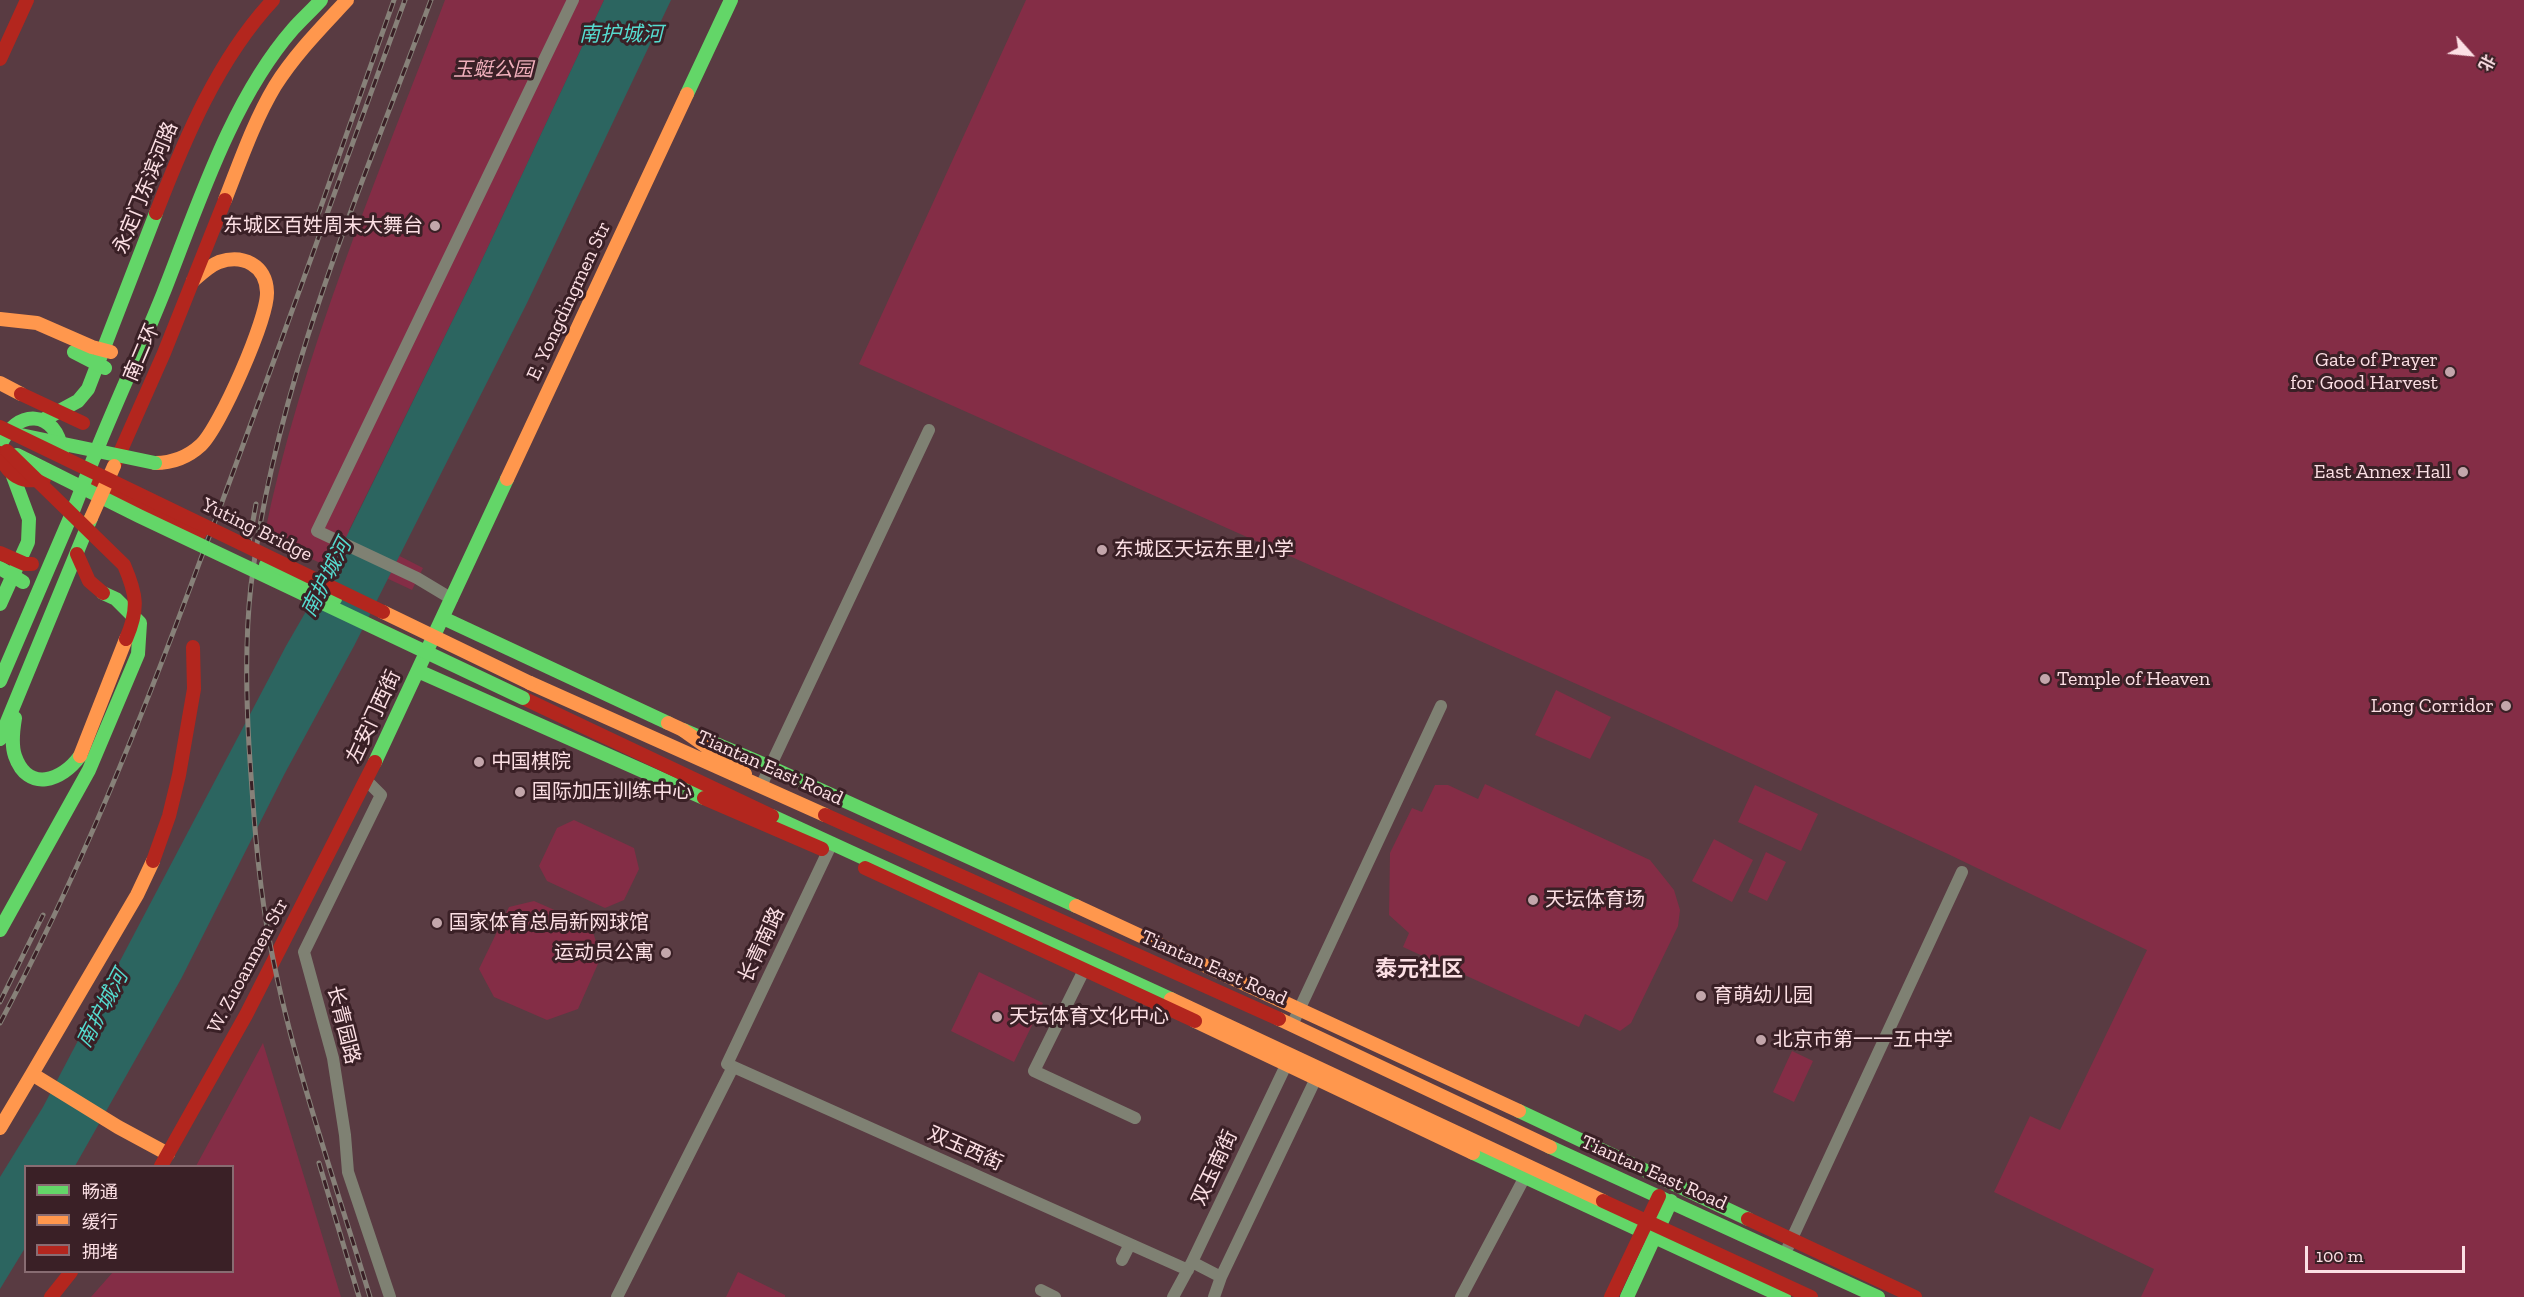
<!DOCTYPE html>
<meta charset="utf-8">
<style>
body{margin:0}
#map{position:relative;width:2524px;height:1297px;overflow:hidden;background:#593b42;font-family:"Zilla Slab","Noto Sans SC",serif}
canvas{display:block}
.legend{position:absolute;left:24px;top:1165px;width:210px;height:108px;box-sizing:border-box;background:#3a2026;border:2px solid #886c72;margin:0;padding:8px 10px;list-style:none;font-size:18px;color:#fcdfe4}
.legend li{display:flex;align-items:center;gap:12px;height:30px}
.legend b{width:30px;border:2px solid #886c72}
.north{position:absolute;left:2440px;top:24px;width:60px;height:60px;-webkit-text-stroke:4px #3a2026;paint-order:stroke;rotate:117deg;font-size:16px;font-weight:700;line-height:24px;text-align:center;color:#fcdfe4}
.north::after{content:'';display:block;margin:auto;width:21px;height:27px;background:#fcdfe4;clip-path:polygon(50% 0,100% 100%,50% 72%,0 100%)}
.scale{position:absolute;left:2305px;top:1246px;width:160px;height:27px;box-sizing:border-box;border:3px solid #fcdfe4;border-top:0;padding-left:8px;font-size:18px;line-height:21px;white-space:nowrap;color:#fcdfe4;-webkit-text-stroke:4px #3a2026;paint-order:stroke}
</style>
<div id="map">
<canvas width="2524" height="1297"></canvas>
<ul class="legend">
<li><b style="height:8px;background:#63d668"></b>畅通</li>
<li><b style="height:8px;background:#ff974d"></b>缓行</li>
<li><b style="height:8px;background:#b3261e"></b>拥堵</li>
</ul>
<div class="north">北</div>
<div class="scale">100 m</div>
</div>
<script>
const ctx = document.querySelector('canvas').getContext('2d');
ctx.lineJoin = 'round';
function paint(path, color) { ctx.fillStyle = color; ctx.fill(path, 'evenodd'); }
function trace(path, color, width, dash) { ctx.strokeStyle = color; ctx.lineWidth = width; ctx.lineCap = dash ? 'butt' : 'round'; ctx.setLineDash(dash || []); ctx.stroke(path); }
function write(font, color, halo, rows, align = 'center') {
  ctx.font = font + ' "Zilla Slab","Noto Sans SC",serif'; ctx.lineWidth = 6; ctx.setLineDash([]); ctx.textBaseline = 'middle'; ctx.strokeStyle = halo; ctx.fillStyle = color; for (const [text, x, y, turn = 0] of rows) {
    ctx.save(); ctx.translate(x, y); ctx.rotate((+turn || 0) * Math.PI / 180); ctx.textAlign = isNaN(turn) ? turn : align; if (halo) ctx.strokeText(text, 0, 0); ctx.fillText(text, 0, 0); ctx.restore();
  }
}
const green = new Path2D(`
 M445,0H604L472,281L349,530L423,568L412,590L337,555L331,568L264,537C302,351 378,177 445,0Z
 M1026,0H2524V1297H2141L2154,1269L1994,1192L2030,1116L2060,1130L2147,950L1948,854L1664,723L859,364Z
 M1556,690L1611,717L1590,759L1535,735Z
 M1485,784L1650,860L1674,890L1680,910L1678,926L1631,1023L1620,1031L1585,1014L1579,1027L1403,947L1409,933L1389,915L1390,853L1412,808L1422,812L1435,785H1448L1478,799Z
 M1755,785L1818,814L1801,851L1738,822Z
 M574,820L634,848L639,869L624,900L605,908L547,881L539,866L557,828Z
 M1714,839L1753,860L1732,902L1692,881Z
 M1766,852L1786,862L1767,901L1748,892Z
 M534,901L591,926L601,957L578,1009L547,1020L494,997L479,969L509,907Z
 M979,972L1043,1003L1014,1062L951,1031Z
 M263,1043L341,1297H91L113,1272H232V1166H196Z
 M1792,1051L1813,1061L1794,1102L1773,1092Z
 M738,1272L785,1295V1297H726Z`);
const water = new Path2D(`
 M604,0H671L527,303L354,646L285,773L181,979L75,1166H26L25,1248L0,1289V1177L43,1107L286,646L331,568L472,281Z`);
const street = new Path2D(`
 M452,599L417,578L317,531L573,0
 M366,780L381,795L304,952L333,1058L345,1135L348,1172L390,1297
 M761,786L929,430
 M832,843L727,1064L1188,1270
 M1088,962L1034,1071L1135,1118
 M1292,1025L1441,706
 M1788,1247L1962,872
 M1122,1260L1130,1244
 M1192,1262L1221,1277L1214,1297
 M1221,1277L1319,1072
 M1041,1290L1055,1297
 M617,1297L733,1067
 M1173,1297L1192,1262L1289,1059
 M1461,1297L1528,1171`);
const fast = new Path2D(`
 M687,94L731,0
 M43,420L78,401L88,389L156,213
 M0,446C15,408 57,409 62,452
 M94,457C116,402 141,349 163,294C197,208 231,100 293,29C302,19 312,10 321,0
 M266,565L335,599
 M0,604L28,542L29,519L13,476
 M443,618L668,723
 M418,671L704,798L714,800
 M0,681L73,511
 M15,718C13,730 11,744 15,756C28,793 62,781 80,756
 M683,730L770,767L1076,906
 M0,739L91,518
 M375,762L507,479
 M772,816L1171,999
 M0,930L89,770L138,654L140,623L116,599L103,593
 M1519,1111L1748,1219
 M1550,1147L1878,1297
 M1473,1153L1784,1297
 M1627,1297L1671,1201`);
const slow = new Path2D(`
 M225,200C240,162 254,121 275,86C295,54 322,27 347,0
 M0,383L21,394
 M155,463C172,463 188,457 201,445C220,427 268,318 267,292C266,265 243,254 219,262C209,266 201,274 193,281
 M507,479L687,94
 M530,683L825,815
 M668,723L683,730L745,774
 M1076,906L1519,1111
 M1171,999L1603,1201
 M1279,1019L1550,1147
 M1195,1021L1473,1153
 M32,1074L137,895L153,861
 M0,1128L32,1074L118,1127L168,1154`);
const jam = new Path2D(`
 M0,59L27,0
 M156,213C185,138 218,59 273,0
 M0,453C6,475 22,484 44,479
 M114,466L164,353L225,200
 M93,483L200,533
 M77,554L89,581L103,593
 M523,698L772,816
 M704,798L822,849
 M825,815L1279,1019
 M153,861L169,816L179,775L194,689L193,647
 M865,868L1195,1021
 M161,1166L246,1015L375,762
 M1603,1201L1811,1297
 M1748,1219L1915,1297
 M51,1297L71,1272
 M1611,1297L1659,1196`);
const rail = new Path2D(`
 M312,232L394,0
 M248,548L256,504
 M0,1002L43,915
 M0,1023C79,875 142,718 200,561C270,375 336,187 405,0
 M319,1163L359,1297
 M370,1297C333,1175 289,1053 267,927C257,868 253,806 249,746C246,693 245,638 251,585C276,381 360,191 431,0`);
const fastBridge = new Path2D(`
 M74,352L105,368
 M16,434L155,463
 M17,455L139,516L523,698
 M73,511L94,457
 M0,568L23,582`);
const slowBridge = new Path2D(`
 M0,319L37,323L92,347L111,352
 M91,518L114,466
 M383,612L530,683
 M80,756L126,639`);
const jamBridge = new Path2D(`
 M21,394L83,423
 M0,427L383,612
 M7,451L124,565C137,595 139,609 126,639
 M0,553L25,564H32`);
const markers = [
 [435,226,6,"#c3a6ab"],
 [2450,372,6,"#c3a6ab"],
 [2463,472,6,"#c3a6ab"],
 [1102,550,6,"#c3a6ab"],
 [2045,679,6,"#c3a6ab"],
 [2506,706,6,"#c3a6ab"],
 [479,762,6,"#c3a6ab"],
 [520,792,6,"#c3a6ab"],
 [1533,900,6,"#c3a6ab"],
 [437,923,6,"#c3a6ab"],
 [666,953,6,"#c3a6ab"],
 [1701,996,6,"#c3a6ab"],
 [997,1017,6,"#c3a6ab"],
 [1761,1040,6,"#c3a6ab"]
];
const parkNames = [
 ["玉蜓公园",493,70]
];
const streetNames = [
 ["永定门东滨河路",146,188,-68],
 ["E. Yongdingmen Str",569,301,-65],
 ["南二环",142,353,-67],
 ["Yuting Bridge",257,530,26],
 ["左安门西街",374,717,-65],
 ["Tiantan East Road",770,768,24],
 ["长青南路",762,945,-65],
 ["W. Zuoanmen Str",248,966,-62],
 ["Tiantan East Road",1214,968,24],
 ["长青园路",343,1025,76],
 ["双玉西街",965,1149,24],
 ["双玉南街",1215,1168,-65],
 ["Tiantan East Road",1654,1173,24]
];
const poiNames = [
 ["东城区百姓周末大舞台",423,226,"right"],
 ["Gate of Prayer",2438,360,"right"],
 ["for Good Harvest",2438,383,"right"],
 ["East Annex Hall",2451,472,"right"],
 ["东城区天坛东里小学",1114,550],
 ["Temple of Heaven",2057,679],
 ["Long Corridor",2494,706,"right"],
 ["中国棋院",491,762],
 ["国际加压训练中心",532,792],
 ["天坛体育场",1545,900],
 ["国家体育总局新网球馆",449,923],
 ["运动员公寓",654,953,"right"],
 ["育萌幼儿园",1713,996],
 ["天坛体育文化中心",1009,1017],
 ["北京市第一一五中学",1773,1040]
];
const waterNames = [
 ["南护城河",621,35],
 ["南护城河",327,578,-63],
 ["南护城河",103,1009,-62]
];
const quarterNames = [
 ["泰元社区",1419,970]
];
paint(green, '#842d46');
paint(water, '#2c6560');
trace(street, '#7f8173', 12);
trace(fast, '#63d668', 14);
trace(slow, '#ff974d', 14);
trace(jam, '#b3261e', 14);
trace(rail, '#878179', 5);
trace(rail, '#3a2026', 3, [9]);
trace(fastBridge, '#63d668', 14);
trace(slowBridge, '#ff974d', 14);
trace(jamBridge, '#b3261e', 14);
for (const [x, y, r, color] of markers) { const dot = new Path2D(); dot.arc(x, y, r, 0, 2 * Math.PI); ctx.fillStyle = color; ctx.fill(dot); trace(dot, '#3a2026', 2); }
write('italic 20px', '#f0afbb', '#3a2026', parkNames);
write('20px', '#fcdfe4', '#3a2026', streetNames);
write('20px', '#fcdfe4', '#3a2026', poiNames, 'left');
write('italic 21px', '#55dbcf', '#3a2026', waterNames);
write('bold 22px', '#fcdfe4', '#3a2026', quarterNames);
</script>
